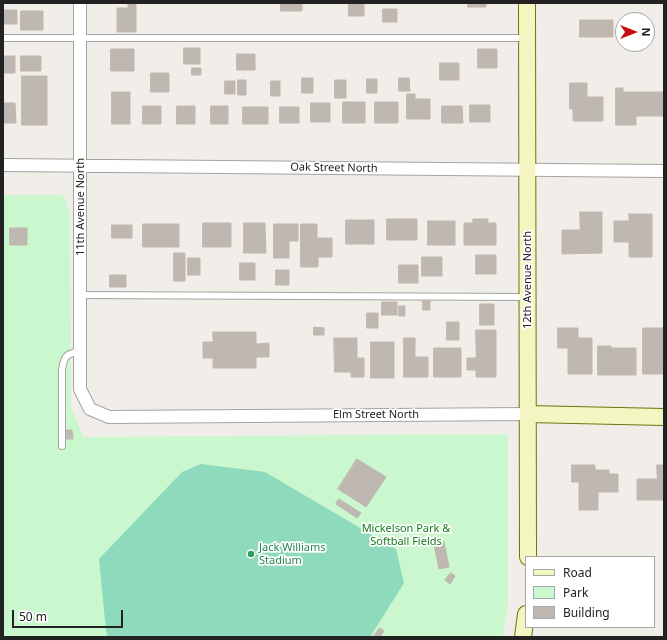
<!DOCTYPE html>
<style>
body{margin:0}
#map{position:relative;width:667px;height:640px;overflow:hidden;background:#f1eee9;font-family:"Noto Sans",sans-serif}
canvas{display:block}
.frame{position:absolute;inset:0;border:4px solid #222;pointer-events:none}
.legend{position:absolute;left:525px;top:556px;width:130px;height:72px;box-sizing:border-box;background:#fff;border:1px solid #a7a7a7;margin:0;padding:5px 7px;list-style:none;font-size:12px;color:#222}
.legend li{display:flex;align-items:center;gap:8px;height:20px}
.legend b{width:20px;border:1px solid #a7a7a7}
.north{position:absolute;left:615px;top:12px;width:40px;height:40px;box-sizing:border-box;background:#fff;border:1px solid #a7a7a7;border-radius:50%;rotate:90deg;font-size:11px;font-weight:700;line-height:16px;text-align:center;color:#222}
.north::after{content:'';display:block;margin:auto;width:14px;height:18px;background:#c60e0e;clip-path:polygon(50% 0,100% 100%,50% 72%,0 100%)}
.scale{position:absolute;left:12px;top:610px;width:111px;height:18px;box-sizing:border-box;border:2px solid #222;border-top:0;padding-left:5px;font-size:12px;line-height:14px;white-space:nowrap;color:#222;-webkit-text-stroke:3px #fff;paint-order:stroke}
</style>
<div id="map">
<canvas width="667" height="640"></canvas>
<div class="frame"></div>
<ul class="legend">
<li><b style="height:5px;background:#f4f6c2"></b>Road</li>
<li><b style="height:11px;background:#cbf7ce"></b>Park</li>
<li><b style="height:11px;background:#bfb8b2"></b>Building</li>
</ul>
<div class="north">N</div>
<div class="scale">50 m</div>
</div>
<script>
const ctx = document.querySelector('canvas').getContext('2d');
ctx.lineJoin = 'round';
function paint(path, color) { ctx.fillStyle = color; ctx.fill(path, 'evenodd'); }
function trace(path, color, width, dash) { ctx.strokeStyle = color; ctx.lineWidth = width; ctx.lineCap = dash ? 'butt' : 'round'; ctx.setLineDash(dash || []); ctx.stroke(path); }
function write(font, color, halo, rows, align = 'center') {
  ctx.font = font + ' "Noto Sans",sans-serif'; ctx.lineWidth = 3.5; ctx.setLineDash([]); ctx.textBaseline = 'middle'; ctx.strokeStyle = halo; ctx.fillStyle = color; for (const [text, x, y, turn = 0] of rows) {
    ctx.save(); ctx.translate(x, y); ctx.rotate((+turn || 0) * Math.PI / 180); ctx.textAlign = isNaN(turn) ? turn : align; if (halo) ctx.strokeText(text, 0, 0); ctx.fillText(text, 0, 0); ctx.restore();
  }
}
const park = new Path2D(`
 M3,195H62L66,200L70,217L71,408L84,437L508,434V604L503,637H3Z`);
const pitch = new Path2D(`
 M201,464L265,472L396,549L404,583L370,637H108L106,631L99,559L182,472Z`);
const building = new Path2D(`
 M128,3H136V32H117V8H128Z
 M281,3H302V11H281Z
 M349,3H364V16H349Z
 M468,3H486V7H468Z
 M383,9H397V22H383Z
 M3,10H17V24H3Z
 M21,11H43V30H21Z
 M580,20H613V37H580Z
 M184,48H200V64H184Z
 M111,49H134V71H111Z
 M478,49H497V68H478Z
 M237,54H255V70H237Z
 M5,56H15V73H5Z
 M21,56H41V71H21Z
 M440,63H459V80H440Z
 M192,68H201V75H192Z
 M151,73H169V92H151Z
 M22,76H47V125H22Z
 M302,78H313V93H302Z
 M399,78H409L410,91H399Z
 M367,79H377V93H367Z
 M238,80H246V95H238Z
 M335,80H346V98H335Z
 M225,81H235V94H225Z
 M271,81H280V96H271Z
 M570,83H587V97H603V121H573V109H570Z
 M616,88H623V92H664V116H636V125H616Z
 M112,92H130V124H112Z
 M407,94H415V99H430V119H407Z
 M343,102H365V123H343Z
 M375,102H398V123H375Z
 M3,103H15L16,123H3Z
 M311,103H330V122H311Z
 M470,105H490V122H470Z
 M143,106H161V124H143Z
 M177,106H195V124H177Z
 M211,106H228V124H211Z
 M442,106H462L463,123H442Z
 M243,107H268V124H243Z
 M280,107H299V123H280Z
 M580,212H602V253L562,254V230H580Z
 M629,214H652V257H629V242H614V221H629Z
 M387,219H417V240H387Z
 M473,219H488V223H496V245H464V223H473Z
 M346,220H374V244H346Z
 M428,221H455V245H428Z
 M203,223H231V247H203Z
 M244,223H265L266,253H244Z
 M143,224H179V247H143Z
 M274,224H298V241H289V258H274Z
 M301,224H317V238H332V257H318V267H301Z
 M112,225H132V238H112Z
 M10,228H27V245H10Z
 M174,253H185V281H174Z
 M476,255H496V274H476Z
 M422,257H442V276H422Z
 M188,258H200V275H188Z
 M240,263H255V280H240Z
 M399,265H418V283H399Z
 M276,270H289V285H276Z
 M110,275H126V287H110Z
 M423,301H430V310H423Z
 M382,302H397V315H382Z
 M480,304H494V325H480Z
 M399,306H405V316H399Z
 M367,313H378V328H367Z
 M447,322H459V340H447Z
 M314,327L324,328V335H314Z
 M558,328H578V338H592V374H568V348H558Z
 M643,328H664L663,374H643Z
 M476,330H496V377H476V370H467V358H476Z
 M213,332H256V344L269,343V357H256V368H213V358H203V342H213Z
 M334,338H357V358H364V377H351V372H335Z
 M404,338H415V357H428V377H404Z
 M371,342H394V378H371Z
 M598,346H611V348H636V375H598Z
 M434,348H461V377H434Z
 M67,430H72L73,439H67Z
 M357,459L386,477L366,507L338,489Z
 M572,465H595V470H609V474H618V492H598V510H579V482H572Z
 M657,465H664V500H637V479H657Z
 M339,499L361,513L357,518L336,504Z
 M444,542L449,567L439,569L434,544Z
 M451,573L455,576L450,584L445,580Z
 M380,628L384,631L380,637H373Z`);
const lane = new Path2D(`
 M3,38H527
 M81,295L527,297
 M62,446V370C64,355 67,354 80,351`);
const street = new Path2D(`
 M80,3V389L90,409L109,417L528,414
 M3,165L664,171`);
const secondary = new Path2D(`
 M527,3L528,557
 M528,414L664,417
 M523,637L526,614`);
const markers = [
 [251,554,4,"#2e9e5b"]
];
const streetNames = [
 ["Oak Street North",334,168,1],
 ["11th Avenue North",81,207,-90],
 ["12th Avenue North",528,280,-90],
 ["Elm Street North",376,415]
];
const parkNames = [
 ["Mickelson Park &",406,529],
 ["Softball Fields",406,542]
];
const leisureNames = [
 ["Jack Williams",259,548],
 ["Stadium",259,561]
];
paint(park, '#cbf7ce');
paint(pitch, '#8ddabc');
paint(building, '#bfb8b2');
trace(building, '#c2b6ac', 1);
trace(lane, '#a3a3a3', 8);
trace(street, '#a3a3a3', 14);
trace(secondary, '#6a750d', 18);
trace(lane, '#fff', 6);
trace(street, '#fff', 12);
trace(secondary, '#f4f6c2', 16);
for (const [x, y, r, color] of markers) { const dot = new Path2D(); dot.arc(x, y, r, 0, 2 * Math.PI); ctx.fillStyle = color; ctx.fill(dot); trace(dot, '#fff', 1.5); }
write('11px', '#222', '#fff', streetNames);
write('11px', '#147c1c', '#fff', parkNames);
write('11px', '#27864d', '#fff', leisureNames, 'left');
</script>
